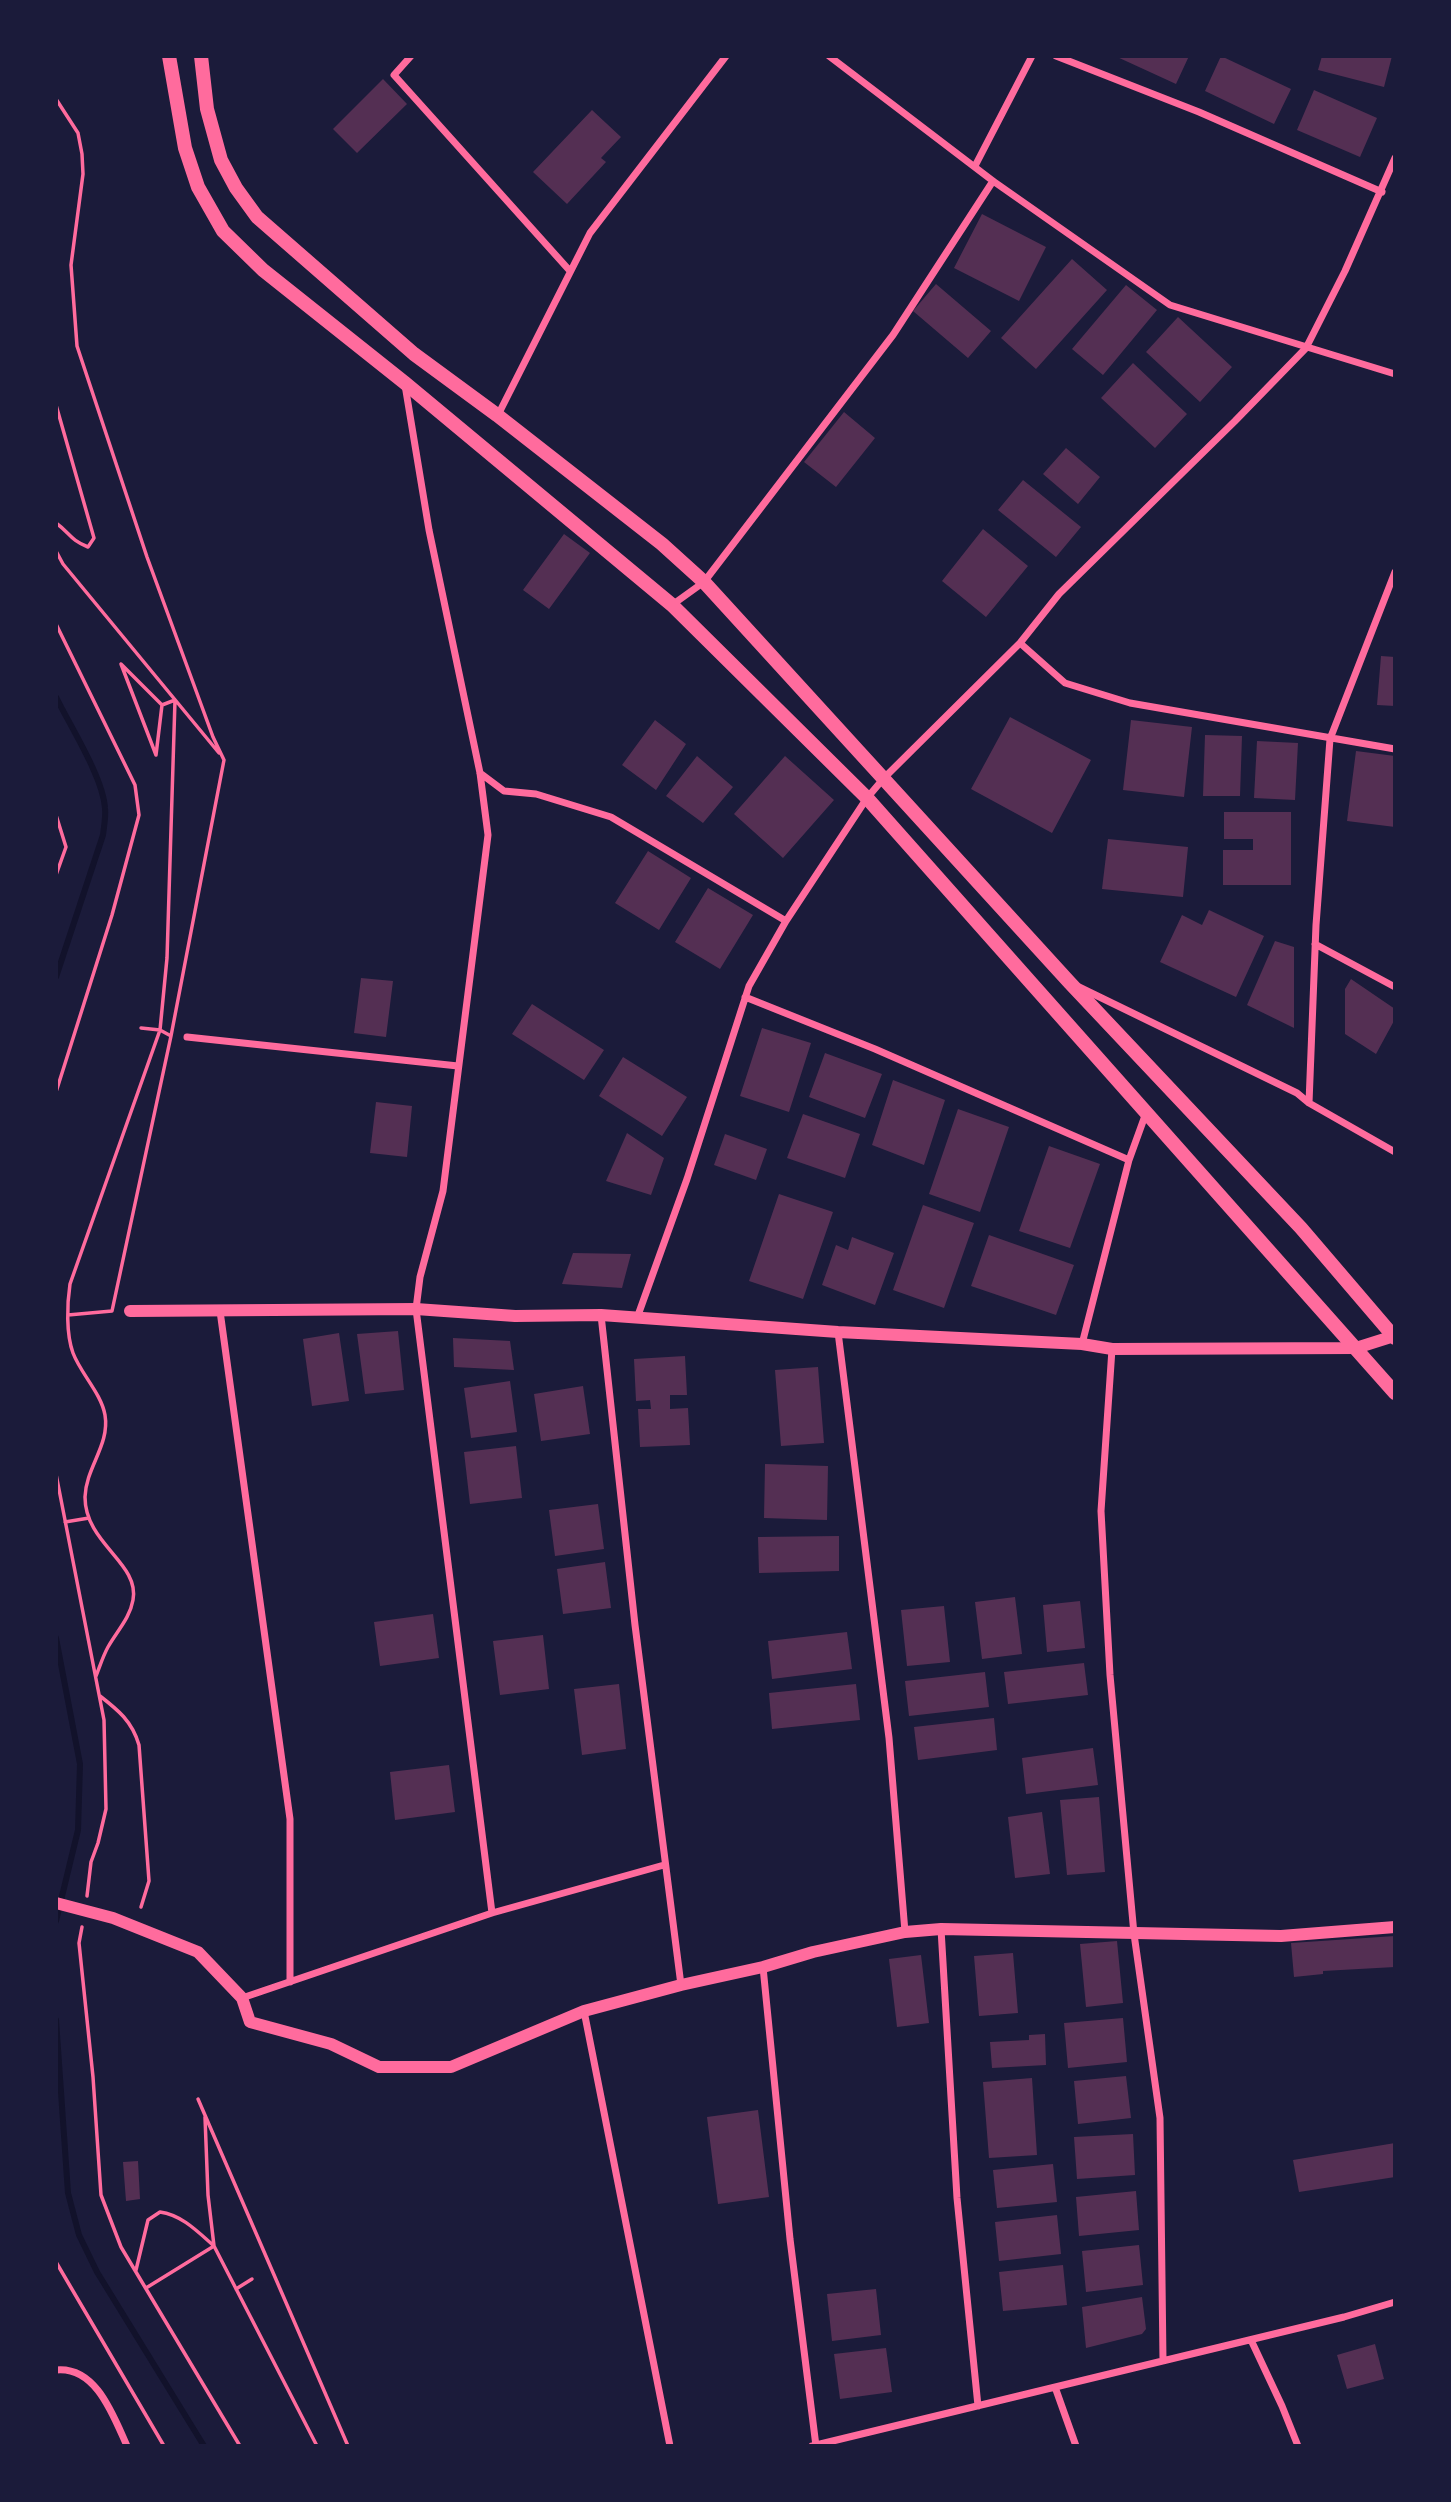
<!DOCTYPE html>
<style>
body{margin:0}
#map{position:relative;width:1451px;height:2502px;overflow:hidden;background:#1b1b3a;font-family:Figtree,sans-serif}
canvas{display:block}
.frame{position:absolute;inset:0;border:58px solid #1b1b3a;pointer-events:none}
</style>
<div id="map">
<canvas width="1451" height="2502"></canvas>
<div class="frame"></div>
</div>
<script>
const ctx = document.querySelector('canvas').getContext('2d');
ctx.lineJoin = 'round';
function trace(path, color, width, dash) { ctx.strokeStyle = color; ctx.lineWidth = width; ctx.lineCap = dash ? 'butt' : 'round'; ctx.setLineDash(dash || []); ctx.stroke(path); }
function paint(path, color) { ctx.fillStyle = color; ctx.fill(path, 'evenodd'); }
const stream = new Path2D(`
 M56,697C70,726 103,777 105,808C106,817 104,826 103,835L56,977
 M56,1638L80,1764L78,1830L56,1921
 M56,2020L68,2193L79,2235L97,2272L204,2446`);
const building = new Path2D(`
 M1115,56H1189L1176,84Z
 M1221,56L1291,89L1274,124L1205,91Z
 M1322,56H1392L1384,87L1318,70Z
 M383,79L407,104L357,153L333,129Z
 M1314,90L1377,118L1360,157L1297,130Z
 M592,110L621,137L601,158L606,162L567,204L533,172Z
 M982,214L1046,247L1019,301L954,268Z
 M1072,259L1107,290L1036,369L1001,338Z
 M936,284L991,331L968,358L913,311Z
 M1126,285L1157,310L1103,375L1072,349Z
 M1178,317L1232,367L1200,402L1146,352Z
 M1133,363L1187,414L1155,448L1101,398Z
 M844,412L875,438L836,487L804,462Z
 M1066,448L1100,477L1078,504L1043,474Z
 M1023,480L1081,527L1056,557L998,510Z
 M983,529L1028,566L986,617L942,581Z
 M564,534L590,553L549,609L523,590Z
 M1381,656L1395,657V706L1377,705Z
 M1010,717L1091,760L1052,833L971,789Z
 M655,720L686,744L656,790L622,765Z
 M1131,720L1192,727L1184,797L1123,790Z
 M1205,735L1242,736L1240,796H1203Z
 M1257,741L1298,743L1295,800L1254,798Z
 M1356,751L1395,756V827L1347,821Z
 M697,756L733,787L703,823L666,796Z
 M785,756L834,800L783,858L734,814Z
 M1224,812H1291V885H1223V850H1253V839H1224Z
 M1108,839L1188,847L1183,897L1102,889Z
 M648,851L691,878L659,930L615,903Z
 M708,888L753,915L720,969L675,942Z
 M1209,910L1264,936L1236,997L1160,962L1182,915L1202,925Z
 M1275,941L1294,947V1028L1247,1005Z
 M361,978L393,981L386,1037L354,1033Z
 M1351,979L1395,1009V1019L1376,1054L1345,1034V989Z
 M532,1004L604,1050L584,1080L512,1034Z
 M762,1028L811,1043L789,1112L740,1096Z
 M825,1053L882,1074L865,1118L809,1097Z
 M623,1057L687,1097L662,1136L599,1096Z
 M893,1080L945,1100L924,1165L872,1145Z
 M376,1102L412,1106L407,1157L370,1153Z
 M958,1109L1009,1127L980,1212L929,1194Z
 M803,1114L860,1134L845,1178L787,1158Z
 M627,1133L664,1158L651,1195L606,1181Z
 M725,1134L767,1149L756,1180L714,1165Z
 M1049,1146L1100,1164L1070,1248L1019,1231Z
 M779,1194L833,1212L803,1299L749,1281Z
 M923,1205L974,1223L944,1308L893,1290Z
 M989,1235L1074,1265L1056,1315L971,1286Z
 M852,1237L894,1253L875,1305L822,1285L836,1245L848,1250Z
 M573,1253L631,1254L622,1288L562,1284Z
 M398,1331L404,1390L365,1394L357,1334Z
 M339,1333L349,1401L312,1406L303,1339Z
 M453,1338L510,1341L514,1370L454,1367Z
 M685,1356L687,1395H670V1409L688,1408L690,1445L640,1447L638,1409H651L650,1400L636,1401L634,1359Z
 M818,1367L824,1443L781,1446L775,1370Z
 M510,1381L517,1432L471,1438L464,1388Z
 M583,1386L590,1434L541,1441L534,1394Z
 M516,1446L522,1498L470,1504L464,1452Z
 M765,1464L828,1466L827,1520L764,1518Z
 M598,1504L604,1549L555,1556L549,1510Z
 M839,1536V1571L759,1573L758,1537Z
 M605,1562L611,1608L563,1614L557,1569Z
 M1015,1597L1022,1654L982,1659L975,1602Z
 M1080,1601L1085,1648L1047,1652L1043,1605Z
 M944,1606L950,1662L907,1666L901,1610Z
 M433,1614L439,1658L380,1666L374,1622Z
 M847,1632L852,1669L772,1679L768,1641Z
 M543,1635L549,1689L500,1695L493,1641Z
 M1084,1663L1088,1695L1008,1704L1004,1672Z
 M985,1672L989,1707L909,1716L905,1681Z
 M619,1684L626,1749L582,1755L574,1689Z
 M856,1684L860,1720L772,1729L769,1693Z
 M994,1718L997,1750L918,1760L914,1727Z
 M1093,1748L1098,1785L1026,1794L1022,1758Z
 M449,1765L455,1812L395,1820L390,1772Z
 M1099,1797L1105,1872L1067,1875L1060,1800Z
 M1042,1812L1050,1874L1015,1878L1008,1817Z
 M1395,1936V1967L1323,1971V1974L1294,1977L1291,1943Z
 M1117,1941L1123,2003L1086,2007L1080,1944Z
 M1013,1953L1018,2013L979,2016L974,1956Z
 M921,1955L929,2023L897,2027L889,1959Z
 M1123,2018L1127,2062L1068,2068L1064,2023Z
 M1045,2034L1046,2065L992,2068L990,2042L1029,2040V2035Z
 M1126,2076L1131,2118L1078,2124L1074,2081Z
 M1032,2078L1037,2155L989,2158L983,2082Z
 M758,2110L769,2197L718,2204L707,2117Z
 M1133,2134L1135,2175L1077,2179L1074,2137Z
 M1395,2143V2177L1299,2192L1293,2160Z
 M138,2161L140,2199L126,2201L123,2162Z
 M1053,2164L1057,2202L997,2208L993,2170Z
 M1136,2191L1139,2230L1079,2236L1076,2197Z
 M1057,2215L1061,2254L999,2261L995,2222Z
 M1139,2245L1143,2285L1086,2292L1082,2251Z
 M1063,2265L1067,2305L1003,2311L999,2272Z
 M876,2289L881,2335L832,2341L827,2294Z
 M1142,2297L1146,2329L1142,2334L1086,2348L1082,2307Z
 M1375,2344L1384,2379L1347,2389L1337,2355Z
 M886,2348L892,2392L840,2399L834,2354Z`);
const path = new Path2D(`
 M56,99L78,133L82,154L83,174L71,265L77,346L147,557L213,737L224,760L171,1036L112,1311L68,1315
 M56,405L94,538L88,547C70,540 70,533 56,523
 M56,551L63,564L219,753
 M56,624L135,785L139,815L112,915L56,1092
 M56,815L66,847L56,875
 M141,1028L160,1030L171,1036
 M56,1474L104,1720L106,1809L98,1843L91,1862L87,1896
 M65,1522L89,1518
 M96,1676C100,1666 103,1656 108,1647C117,1631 130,1618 133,1600C140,1563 85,1544 85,1497C86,1467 110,1445 105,1415C101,1393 81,1374 73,1353C66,1334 67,1304 70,1284L160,1030L167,958L175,700L162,705L156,755L121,664L162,705
 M100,1696C118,1710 132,1721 139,1745L149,1881L141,1907
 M82,1927L79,1943L93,2077L101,2195L121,2247L240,2446
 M198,2099L348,2446
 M205,2117L208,2195L214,2246L317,2446
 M56,2262L164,2446
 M136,2270L148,2220L160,2212C182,2215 198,2232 214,2246L146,2288
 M236,2289L252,2279`);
const minor = new Path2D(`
 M411,56L394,75L570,271
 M829,56L993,181L1170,305L1395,374
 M1056,56L1199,112L1382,192
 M975,166L1032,56
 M405,385L429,530L480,773L488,835L443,1191L420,1277L416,1309L492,1913
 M498,415L590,233L726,56
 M672,605L704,582L893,335L993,181
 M1020,643L1065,683L1130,703L1395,749
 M480,773L504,791L536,794L611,817L786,921
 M1315,944L1395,987
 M1079,987L1297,1093L1309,1103L1395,1152
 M745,997L875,1049L1129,1160
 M187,1037L458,1066
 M1309,1103L1316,925L1330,739L1395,572
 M220,1311L290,1819V1982
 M601,1315L635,1625L681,1985
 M637,1318L687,1179L749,986L786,921L867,798L884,778L1020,643L1059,594L1235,421L1306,348L1345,271L1395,158
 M838,1332L889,1738L905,1932
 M1082,1344L1129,1160L1146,1113
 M1112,1349L1101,1511L1110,1675L1134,1934L1160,2118L1163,2361
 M941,1929L957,2198L978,2406
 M763,1967L790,2239L816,2446
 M242,1998L492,1913L664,1865
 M584,2011L670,2446
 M1251,2340L1282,2406L1298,2446
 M56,2370C96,2366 113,2415 127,2446
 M1055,2387L1076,2446
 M812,2446L1344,2317L1395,2302`);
const tertiary = new Path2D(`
 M130,1311L416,1309L515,1316L601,1315L838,1332L1082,1344L1112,1349L1356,1348L1394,1336
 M56,1903L113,1918L198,1952L242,1998L250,2022L331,2044L379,2067H451L584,2011L681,1985L763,1967L813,1952L905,1932L941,1929L1281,1936L1395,1927`);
const secondary = new Path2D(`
 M169,56L185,148L198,187L223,231L263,270L405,383L672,605L867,798L1395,1393
 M201,56L207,109L221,160L236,188L257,217L414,354L497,415L662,544L704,582L1070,983L1301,1228L1395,1338`);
trace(stream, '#12122b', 6);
paint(building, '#542f53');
trace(path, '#ff6b9d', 3.5);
trace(minor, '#ff6b9d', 7);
trace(tertiary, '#ff6b9d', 12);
trace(secondary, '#ff6b9d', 14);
</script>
